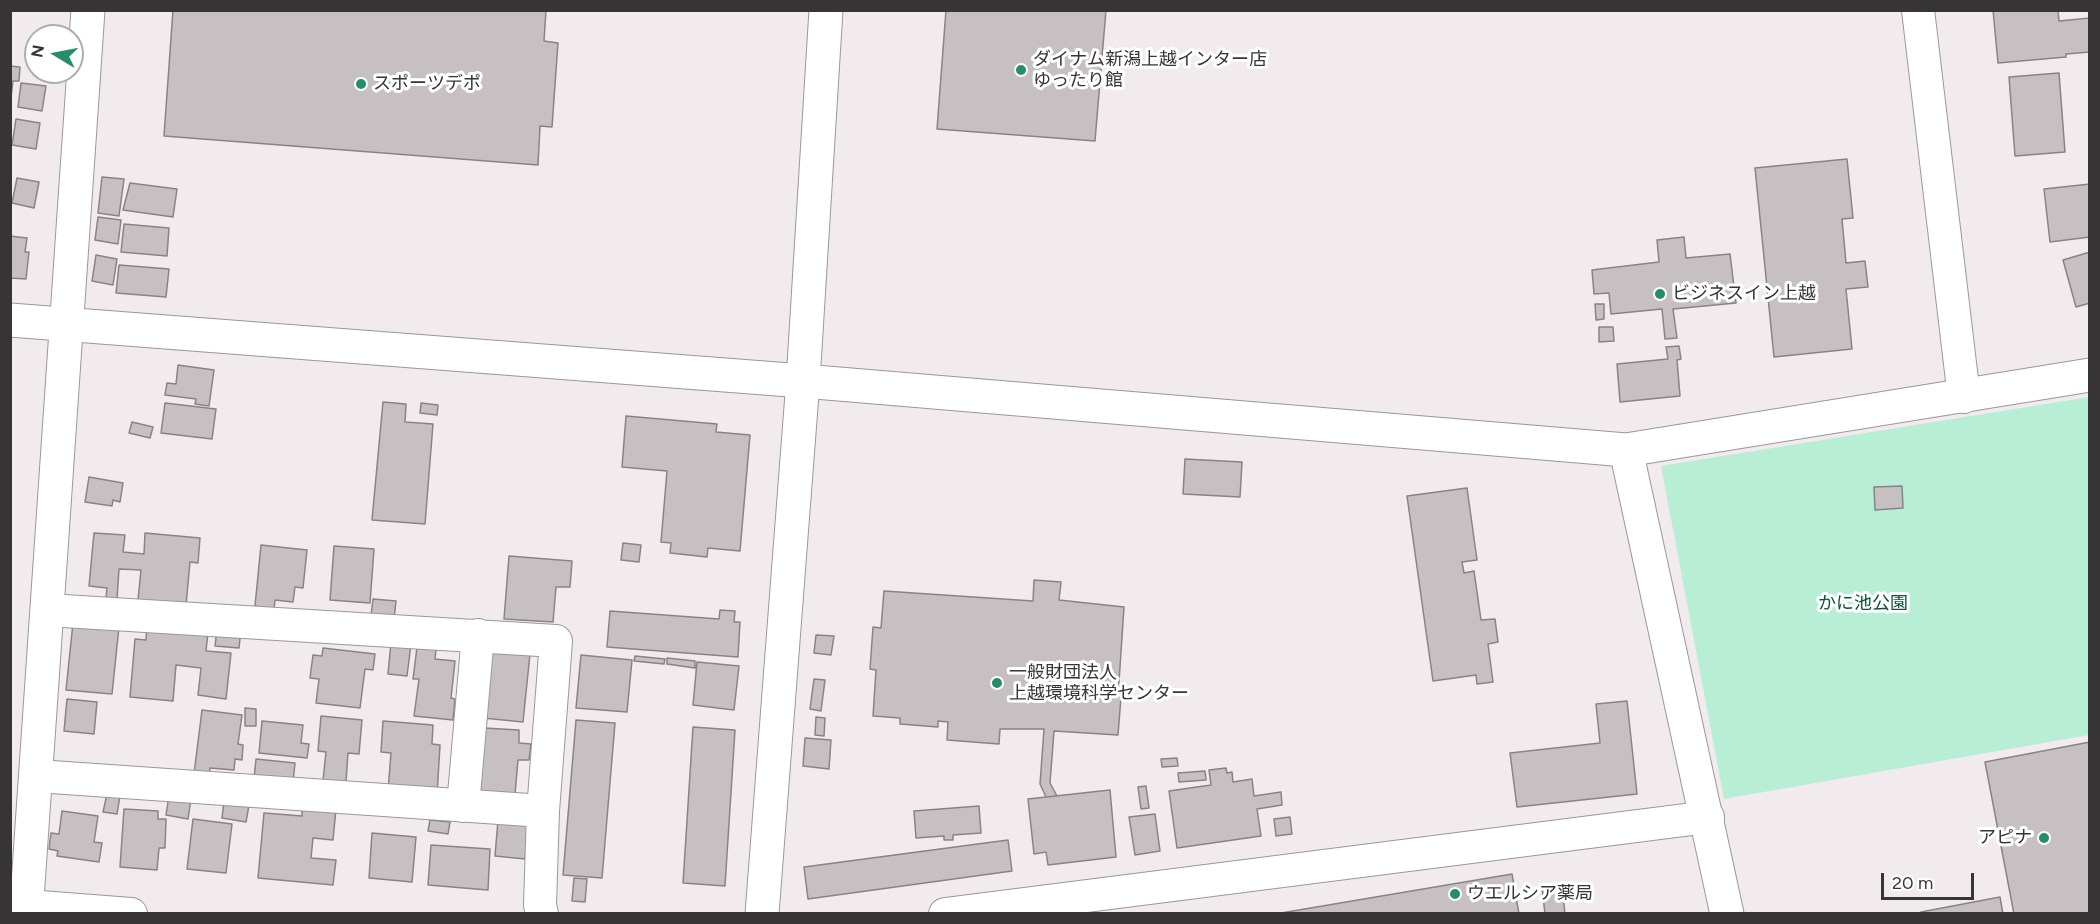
<!DOCTYPE html>
<meta charset="utf-8">
<style>
body{margin:0}
#map{position:relative;width:2100px;height:924px;overflow:hidden;background:#f1ebee;font-family:Figtree,sans-serif}
canvas{display:block}
.frame{position:absolute;inset:0;border:12px solid #363435;pointer-events:none}
.north{position:absolute;left:24px;top:24px;width:60px;height:60px;box-sizing:border-box;background:#fff;border:2px solid #afaeae;border-radius:50%;rotate:280deg;font-size:16px;font-weight:700;line-height:24px;text-align:center;color:#363435}
.north::after{content:'';display:block;margin:auto;width:21px;height:27px;background:#268d69;clip-path:polygon(50% 0,100% 100%,50% 72%,0 100%)}
.scale{position:absolute;left:1881px;top:873px;width:93px;height:27px;box-sizing:border-box;border:3px solid #363435;border-top:0;padding-left:8px;font-size:18px;line-height:21px;white-space:nowrap;color:#363435;-webkit-text-stroke:4px #fff;paint-order:stroke}
</style>
<div id="map">
<canvas width="2100" height="924"></canvas>
<div class="frame"></div>
<div class="north">N</div>
<div class="scale">20 m</div>
</div>
<script>
const ctx = document.querySelector('canvas').getContext('2d');
ctx.lineJoin = 'round';
function paint(path, color) { ctx.fillStyle = color; ctx.fill(path, 'evenodd'); }
function trace(path, color, width, dash) { ctx.strokeStyle = color; ctx.lineWidth = width; ctx.lineCap = dash ? 'butt' : 'round'; ctx.setLineDash(dash || []); ctx.stroke(path); }
function write(font, color, halo, rows, align = 'center') {
  ctx.font = font + ' Figtree,"Noto Sans JP",sans-serif'; ctx.lineWidth = 6; ctx.setLineDash([]); ctx.textBaseline = 'middle'; ctx.strokeStyle = halo; ctx.fillStyle = color; for (const [text, x, y, turn = 0] of rows) {
    ctx.save(); ctx.translate(x, y); ctx.rotate((+turn || 0) * Math.PI / 180); ctx.textAlign = isNaN(turn) ? turn : align; if (halo) ctx.strokeText(text, 0, 0); ctx.fillText(text, 0, 0); ctx.restore();
  }
}
const green = new Path2D(`
 M2089,397V735L1724,799L1661,466Z`);
const building = new Path2D(`
 M173,10H546L544,41L558,43L552,127L540,126L538,165L164,136Z
 M946,10H1106L1095,141L937,129Z
 M1993,10H2058L2059,21L2090,18V52L2066,54V57L1998,63Z
 M10,66L20,67L19,81H13L10,106Z
 M2059,73L2065,152L2015,156L2009,77Z
 M21,83L46,86L42,111L18,107Z
 M16,119L40,123L36,149L12,145Z
 M1847,159L1853,218L1842,219L1846,263L1865,261L1868,287L1846,289L1852,349L1774,357L1755,168Z
 M102,177L124,179L119,216L98,213Z
 M17,178L39,182L34,208L12,203Z
 M130,183L177,189L173,217L123,210Z
 M2090,184V237L2050,242L2044,189Z
 M98,217L121,220L118,244L95,240Z
 M124,224L169,228L167,256L121,252Z
 M10,236L27,238L25,252H29L26,279L10,278Z
 M1684,237L1686,258L1730,254L1736,303L1673,309L1677,338L1665,339L1662,309L1611,314L1609,293L1594,294L1592,270L1659,262L1657,240Z
 M2090,252V303L2076,307L2063,260Z
 M96,255L117,259L113,285L92,281Z
 M119,265L169,269L166,297L116,293Z
 M1595,304H1604V319L1596,320Z
 M1599,327H1613L1614,341L1599,342Z
 M1679,346L1681,359L1677,360L1680,396L1620,402L1617,364L1668,359L1666,347Z
 M178,365L214,370L209,406L195,404L196,399L165,395L167,383L176,384Z
 M383,402L406,404L405,422L433,424L425,524L372,520Z
 M165,403L216,409L212,439L161,433Z
 M421,403L438,405L437,415L420,413Z
 M626,416L717,424L716,432L750,435L740,551L708,548L707,557L670,553L671,543L661,542L667,471L622,467Z
 M132,422L153,427L150,438L129,433Z
 M1185,459L1242,462L1240,497L1183,494Z
 M89,477L123,483L120,502L113,500L112,506L85,502Z
 M1902,486L1903,508L1875,510L1874,487Z
 M1467,488L1477,560L1462,562L1464,573L1474,571L1481,620L1495,619L1498,642L1488,644L1493,682L1477,684L1476,675L1433,681L1407,496Z
 M94,533L125,535L123,552L144,554L145,533L200,538L198,563L190,562L186,605L138,600L141,570L119,569L117,599L106,598L107,588L89,586Z
 M623,543L641,545L639,562L621,560Z
 M261,545L307,550L303,588L295,587L293,602L275,600L274,609L255,606Z
 M334,546L374,549L370,603L330,600Z
 M509,556L572,561L570,587H556L553,622L504,619Z
 M1034,580L1061,582L1059,600L1124,607L1118,697H1121L1118,735L1054,731L1050,783L1057,796L1046,797L1040,784L1044,729H1000L999,744L947,740L948,722L938,721V727L900,724V718L873,716L876,670L870,669L873,627L881,628L884,591L1033,601Z
 M373,599L396,601L394,619L371,616Z
 M720,610L735,611L734,622H740L738,657L607,647L610,611L719,619Z
 M73,623L119,627L112,694L66,690Z
 M147,625L208,632L206,651L231,653L226,699L198,695L201,668L176,665L173,701L130,697L135,639L146,640Z
 M217,628L241,630L239,648L215,646Z
 M816,635L834,636L831,655L814,653Z
 M391,642L411,644L407,676L388,674Z
 M417,647L436,649L435,659L455,661L451,698L455,699L453,720L414,716L419,679H413Z
 M323,648L375,654L373,670L365,669L360,708L316,703L319,679L310,678L313,655L322,656Z
 M490,650L530,654L523,722L483,718Z
 M581,655L632,660L627,712L576,708Z
 M635,656L665,659L664,664L634,661Z
 M667,658L695,661V668L667,664Z
 M697,662L739,666L734,710L693,705Z
 M814,679L825,680L821,711L810,709Z
 M67,699L97,702L94,734L64,731Z
 M1627,701L1637,794L1517,807L1510,753L1600,743L1596,704Z
 M245,708L256,709V726H245Z
 M202,710L242,715L238,744L243,745L242,760L235,759L234,770L210,768L209,776L194,774Z
 M321,716L362,720L359,754L348,753L346,782L323,780L326,752L318,751Z
 M816,717L825,718L824,736L815,735Z
 M576,720L615,723L602,878L563,875Z
 M262,721L303,725L301,743L309,744L307,758L259,753Z
 M383,721L433,725L432,744L440,745L437,795L388,791L391,753L381,752Z
 M693,727L735,730L725,886L683,883Z
 M484,728L519,730V743L531,744L529,760H518L515,794L479,791Z
 M805,738L831,740L829,769L803,766Z
 M2090,742V914H2014L1985,762Z
 M1177,758L1178,766L1162,767L1161,759Z
 M256,759L295,763L293,782L254,779Z
 M1226,768L1227,773L1232,772L1233,782L1252,779L1254,796L1281,792L1282,805L1257,809L1261,836L1177,848L1169,791L1211,785L1209,770Z
 M1205,771L1206,780L1179,782L1178,773Z
 M1146,786L1149,808L1141,809L1138,787Z
 M1110,790L1116,857L1048,865L1046,852L1034,854L1028,799Z
 M107,794L120,796L117,814L103,812Z
 M169,795L191,799L188,819L166,815Z
 M224,801L249,805L246,822L222,818Z
 M302,806L336,809L333,840L313,838L311,858L336,860L333,885L258,878L264,813L302,816Z
 M979,806L981,833L953,835V840H944V836L916,838L914,811Z
 M124,809L158,811V819H166L165,848H159L157,870L120,867Z
 M62,811L98,816L94,842L102,843L99,862L57,856L58,851L49,849L51,833L59,834Z
 M1155,814L1160,851L1135,855L1129,817Z
 M1290,817L1292,834L1276,836L1274,819Z
 M193,819L232,824L226,873L187,869Z
 M430,820L450,822L448,834L428,831Z
 M498,820L529,823L525,859L495,856Z
 M372,833L416,837L412,882L369,878Z
 M1008,840L1012,871L808,899L804,867Z
 M431,845L490,849L488,890L428,885Z
 M1512,874L1519,914H1275Z
 M574,878L587,879L585,902L572,901Z
 M1562,885L1565,914H1545L1542,888Z
 M2000,897L2003,914H1922L1921,912Z`);
const street = new Path2D(`
 M1918,10L1964,397
 M47,610L556,641L543,811L540,905L542,914
 M37,776L543,811
 M463,806L478,635
 M27,906L131,914
 M945,914L1708,817`);
const secondary = new Path2D(`
 M10,320L803,381L1626,450L2090,375
 M1626,450L1727,914
 M26,914L88,10
 M762,914L803,381L826,10`);
const markers = [
 [1021,70,6,"#268d69"],
 [361,84,6,"#268d69"],
 [1660,294,6,"#268d69"],
 [997,683,6,"#268d69"],
 [2044,838,6,"#268d69"],
 [1455,894,6,"#268d69"]
];
const poiNames = [
 ["ダイナム新潟上越インター店",1033,60],
 ["ゆったり館",1033,81],
 ["スポーツデポ",373,84],
 ["ビジネスイン上越",1672,294],
 ["一般財団法人",1009,673],
 ["上越環境科学センター",1009,694],
 ["アピナ",2032,838,"right"],
 ["ウエルシア薬局",1467,894]
];
const parkNames = [
 ["かに池公園",1863,604]
];
paint(green, '#b8eed5');
paint(building, '#c6c0c2');
trace(building, '#898386', 1.5);
trace(street, '#9c9699', 34);
trace(secondary, '#9c9699', 35);
trace(street, '#fff', 32);
trace(secondary, '#fff', 33);
for (const [x, y, r, color] of markers) { const dot = new Path2D(); dot.arc(x, y, r, 0, 2 * Math.PI); ctx.fillStyle = color; ctx.fill(dot); trace(dot, '#fff', 2); }
write('18px', '#363435', '#fff', poiNames, 'left');
write('18px', '#0f513b', '#fff', parkNames);
</script>
